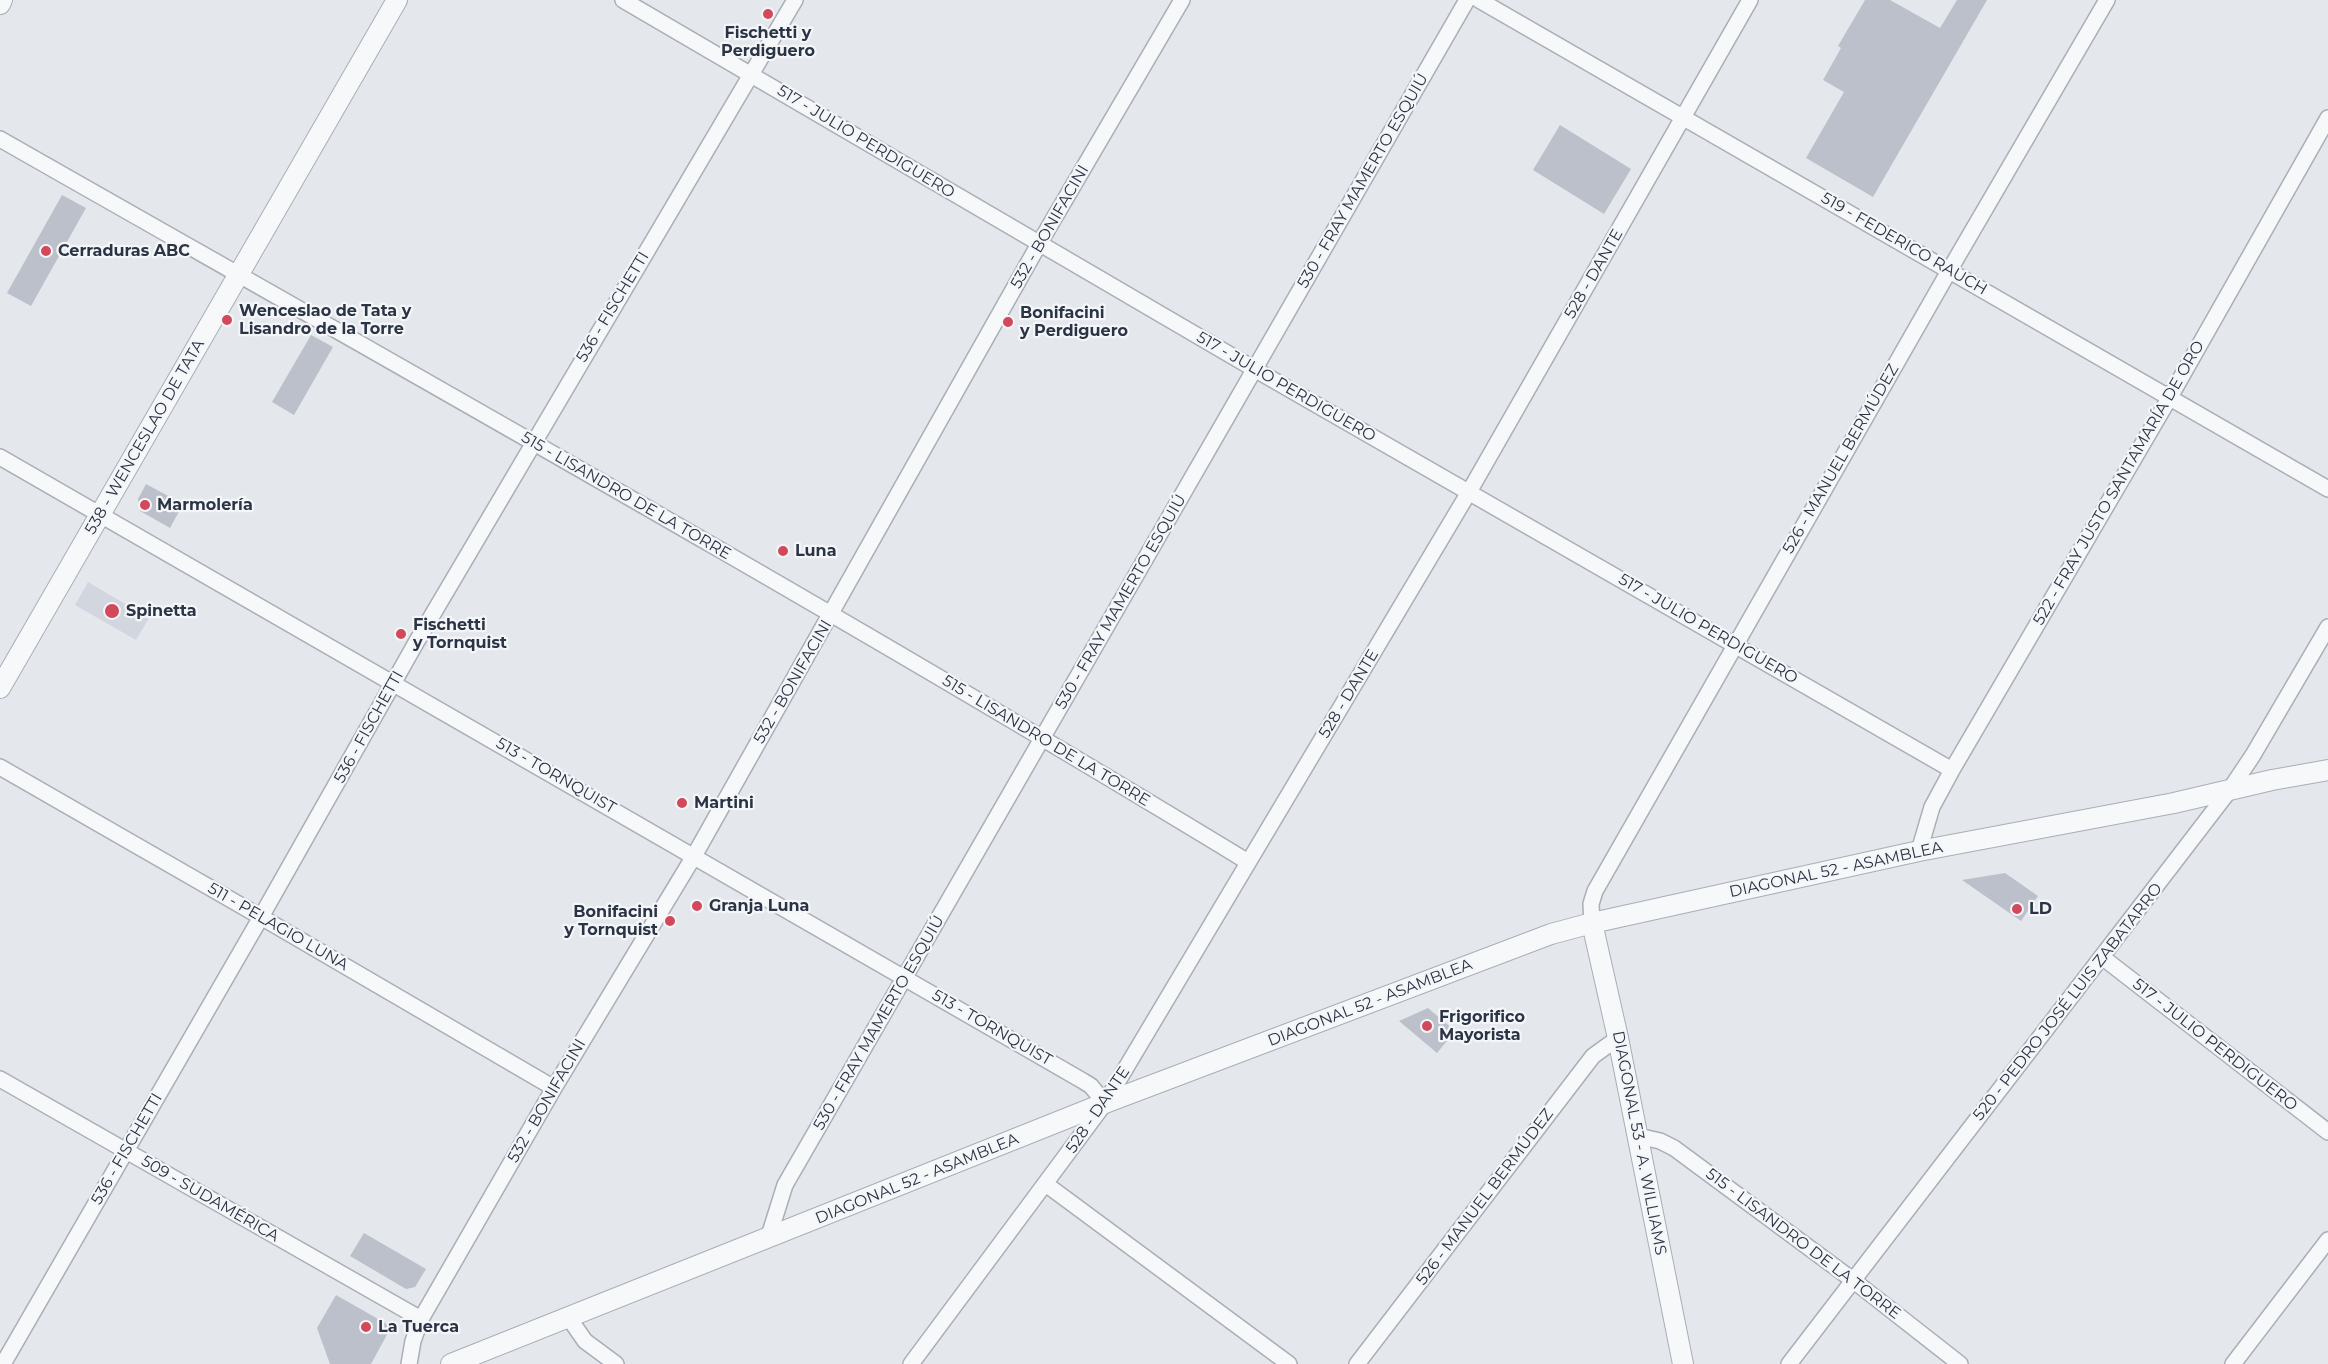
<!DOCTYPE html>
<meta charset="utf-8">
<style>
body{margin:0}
canvas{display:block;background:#e4e7ec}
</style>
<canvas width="2328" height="1364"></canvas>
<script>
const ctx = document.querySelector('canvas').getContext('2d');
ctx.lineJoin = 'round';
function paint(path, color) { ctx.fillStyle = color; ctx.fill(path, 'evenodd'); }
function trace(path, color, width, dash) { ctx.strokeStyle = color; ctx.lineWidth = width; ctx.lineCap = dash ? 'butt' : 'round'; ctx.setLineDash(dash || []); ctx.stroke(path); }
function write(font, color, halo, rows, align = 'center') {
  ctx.font = font + ' Montserrat,sans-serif'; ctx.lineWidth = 4.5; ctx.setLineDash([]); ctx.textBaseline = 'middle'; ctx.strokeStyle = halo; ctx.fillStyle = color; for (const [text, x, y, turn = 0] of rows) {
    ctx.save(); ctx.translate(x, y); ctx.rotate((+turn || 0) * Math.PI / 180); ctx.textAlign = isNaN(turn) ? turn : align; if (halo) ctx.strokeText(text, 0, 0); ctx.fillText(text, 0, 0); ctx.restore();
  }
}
const built = new Path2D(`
 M88,582L149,618L136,640L75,605Z`);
const building = new Path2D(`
 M1865,0H1890L1940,28L1957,0H1987L1873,197L1806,158L1844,92L1823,80L1841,48L1838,46Z
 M1560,125L1631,169L1604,214L1533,170Z
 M62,195L86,208L31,306L7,293Z
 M311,335L333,347L294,415L272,402Z
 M146,484L183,504L170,528L140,511L138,499Z
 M2005,873L2038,896L2021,921L1962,880Z
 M1428,1008L1455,1031L1437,1053L1399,1021Z
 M364,1233L426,1269L415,1287L406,1289L350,1256Z
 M336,1295L387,1324L389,1331L371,1364H330L317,1328Z`);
const minor = new Path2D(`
 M623,0L1256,370L1952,770
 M1479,0L2328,489
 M0,139C418,377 837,612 1248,862
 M0,457L1083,1081L1091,1086L1105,1103
 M0,767L261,917L554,1088
 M1919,851L1932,807L1952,770L2170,397L2328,118
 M1592,923L1591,904L1595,891L1949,271L2107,0
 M2102,957L2328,1132
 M0,1079L421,1319
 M1638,1136L1660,1141L1674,1148L1854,1281L1960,1364
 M1047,1185L1289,1364
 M768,1239L785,1185L1467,0
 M569,1318L585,1341L616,1364
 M3,1364L261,917L417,641L795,0
 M409,1364L413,1341L421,1319L554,1088L694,856L1039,244L1182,0
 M911,1364L1105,1103L1469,492L1750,0
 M1357,1364L1593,1056L1618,1038
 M1789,1364L2229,791L2253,755L2328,627
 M2233,1364L2328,1240`);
const tertiary = new Path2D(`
 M0,4L2,0
 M0,688L397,0
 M1592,923L1618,1038L1683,1364
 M451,1364L1105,1103L1551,934L1592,923L1919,851L2174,803L2272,780L2328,770`);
const markers = [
 [768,14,6,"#d1495b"],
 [46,251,6,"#d1495b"],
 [227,320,6,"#d1495b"],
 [1008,322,6,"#d1495b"],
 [145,505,6,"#d1495b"],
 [783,551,6,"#d1495b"],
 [112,611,8,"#d1495b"],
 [401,634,6,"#d1495b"],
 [682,803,6,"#d1495b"],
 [697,906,6,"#d1495b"],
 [2017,909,6,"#d1495b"],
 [670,921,6,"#d1495b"],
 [1427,1026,6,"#d1495b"],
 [366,1327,6,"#d1495b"]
];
const poiNames = [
 ["Fischetti y",768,33,"center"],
 ["Perdiguero",768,51,"center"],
 ["Cerraduras ABC",58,251],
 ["Wenceslao de Tata y",239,311],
 ["Lisandro de la Torre",239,329],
 ["Bonifacini",1020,313],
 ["y Perdiguero",1020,331],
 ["Marmolería",157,505],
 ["Luna",795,551],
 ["Spinetta",126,611],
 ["Fischetti",413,625],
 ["y Tornquist",413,643],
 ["Martini",694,803],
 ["Granja Luna",709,906],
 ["LD",2029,909],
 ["Bonifacini",658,912,"right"],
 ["y Tornquist",658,930,"right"],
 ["Frigorifico",1439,1017],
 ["Mayorista",1439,1035],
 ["La Tuerca",378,1327]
];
const streetNames = [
 ["517 - JULIO PERDIGUERO",866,142,31],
 ["530 - FRAY MAMERTO ESQUIÚ",1363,181,-60],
 ["532 - BONIFACINI",1050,227,-60],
 ["519 - FEDERICO RAUCH",1904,244,30],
 ["528 - DANTE",1594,274,-60],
 ["536 - FISCHETTI",613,307,-59],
 ["517 - JULIO PERDIGUERO",1286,387,30],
 ["538 - WENCESLAO DE TATA",145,437,-60],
 ["526 - MANUEL BERMÚDEZ",1841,459,-60],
 ["522 - FRAY JUSTO SANTAMARÍA DE ORO",2119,483,-60],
 ["515 - LISANDRO DE LA TORRE",626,496,30],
 ["530 - FRAY MAMERTO ESQUIÚ",1121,602,-60],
 ["517 - JULIO PERDIGUERO",1708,629,30],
 ["532 - BONIFACINI",793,682,-60],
 ["528 - DANTE",1349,694,-59],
 ["536 - FISCHETTI",369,727,-61],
 ["515 - LISANDRO DE LA TORRE",1046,741,31],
 ["513 - TORNQUIST",556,776,30],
 ["DIAGONAL 52 - ASAMBLEA",1836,870,-12],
 ["511 - PELAGIO LUNA",278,927,30],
 ["520 - PEDRO JOSÉ LUIS ZABATARRO",2068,1002,-52],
 ["DIAGONAL 52 - ASAMBLEA",1370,1003,-21],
 ["530 - FRAY MAMERTO ESQUIÚ",879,1023,-60],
 ["513 - TORNQUIST",992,1028,30],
 ["517 - JULIO PERDIGUERO",2215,1045,38],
 ["532 - BONIFACINI",547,1101,-60],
 ["528 - DANTE",1098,1110,-56],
 ["DIAGONAL 53 - A. WILLIAMS",1639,1143,79],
 ["536 - FISCHETTI",127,1149,-60],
 ["DIAGONAL 52 - ASAMBLEA",917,1179,-22],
 ["526 - MANUEL BERMÚDEZ",1485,1197,-53],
 ["509 - SUDAMÉRICA",210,1199,30],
 ["515 - LISANDRO DE LA TORRE",1803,1244,37]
];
paint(built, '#d2d6de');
paint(building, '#bbc0ca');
trace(minor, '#a9aeb7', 18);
trace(tertiary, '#a9aeb7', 22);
trace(minor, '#f7f8fa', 15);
trace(tertiary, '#f7f8fa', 20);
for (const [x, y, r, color] of markers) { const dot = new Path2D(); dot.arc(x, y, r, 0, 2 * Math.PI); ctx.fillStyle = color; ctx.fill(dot); trace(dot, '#f4f6f9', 2); }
write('bold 16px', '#2b3445', '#f4f6f9', poiNames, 'left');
write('16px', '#2b3445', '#f4f6f9', streetNames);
</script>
